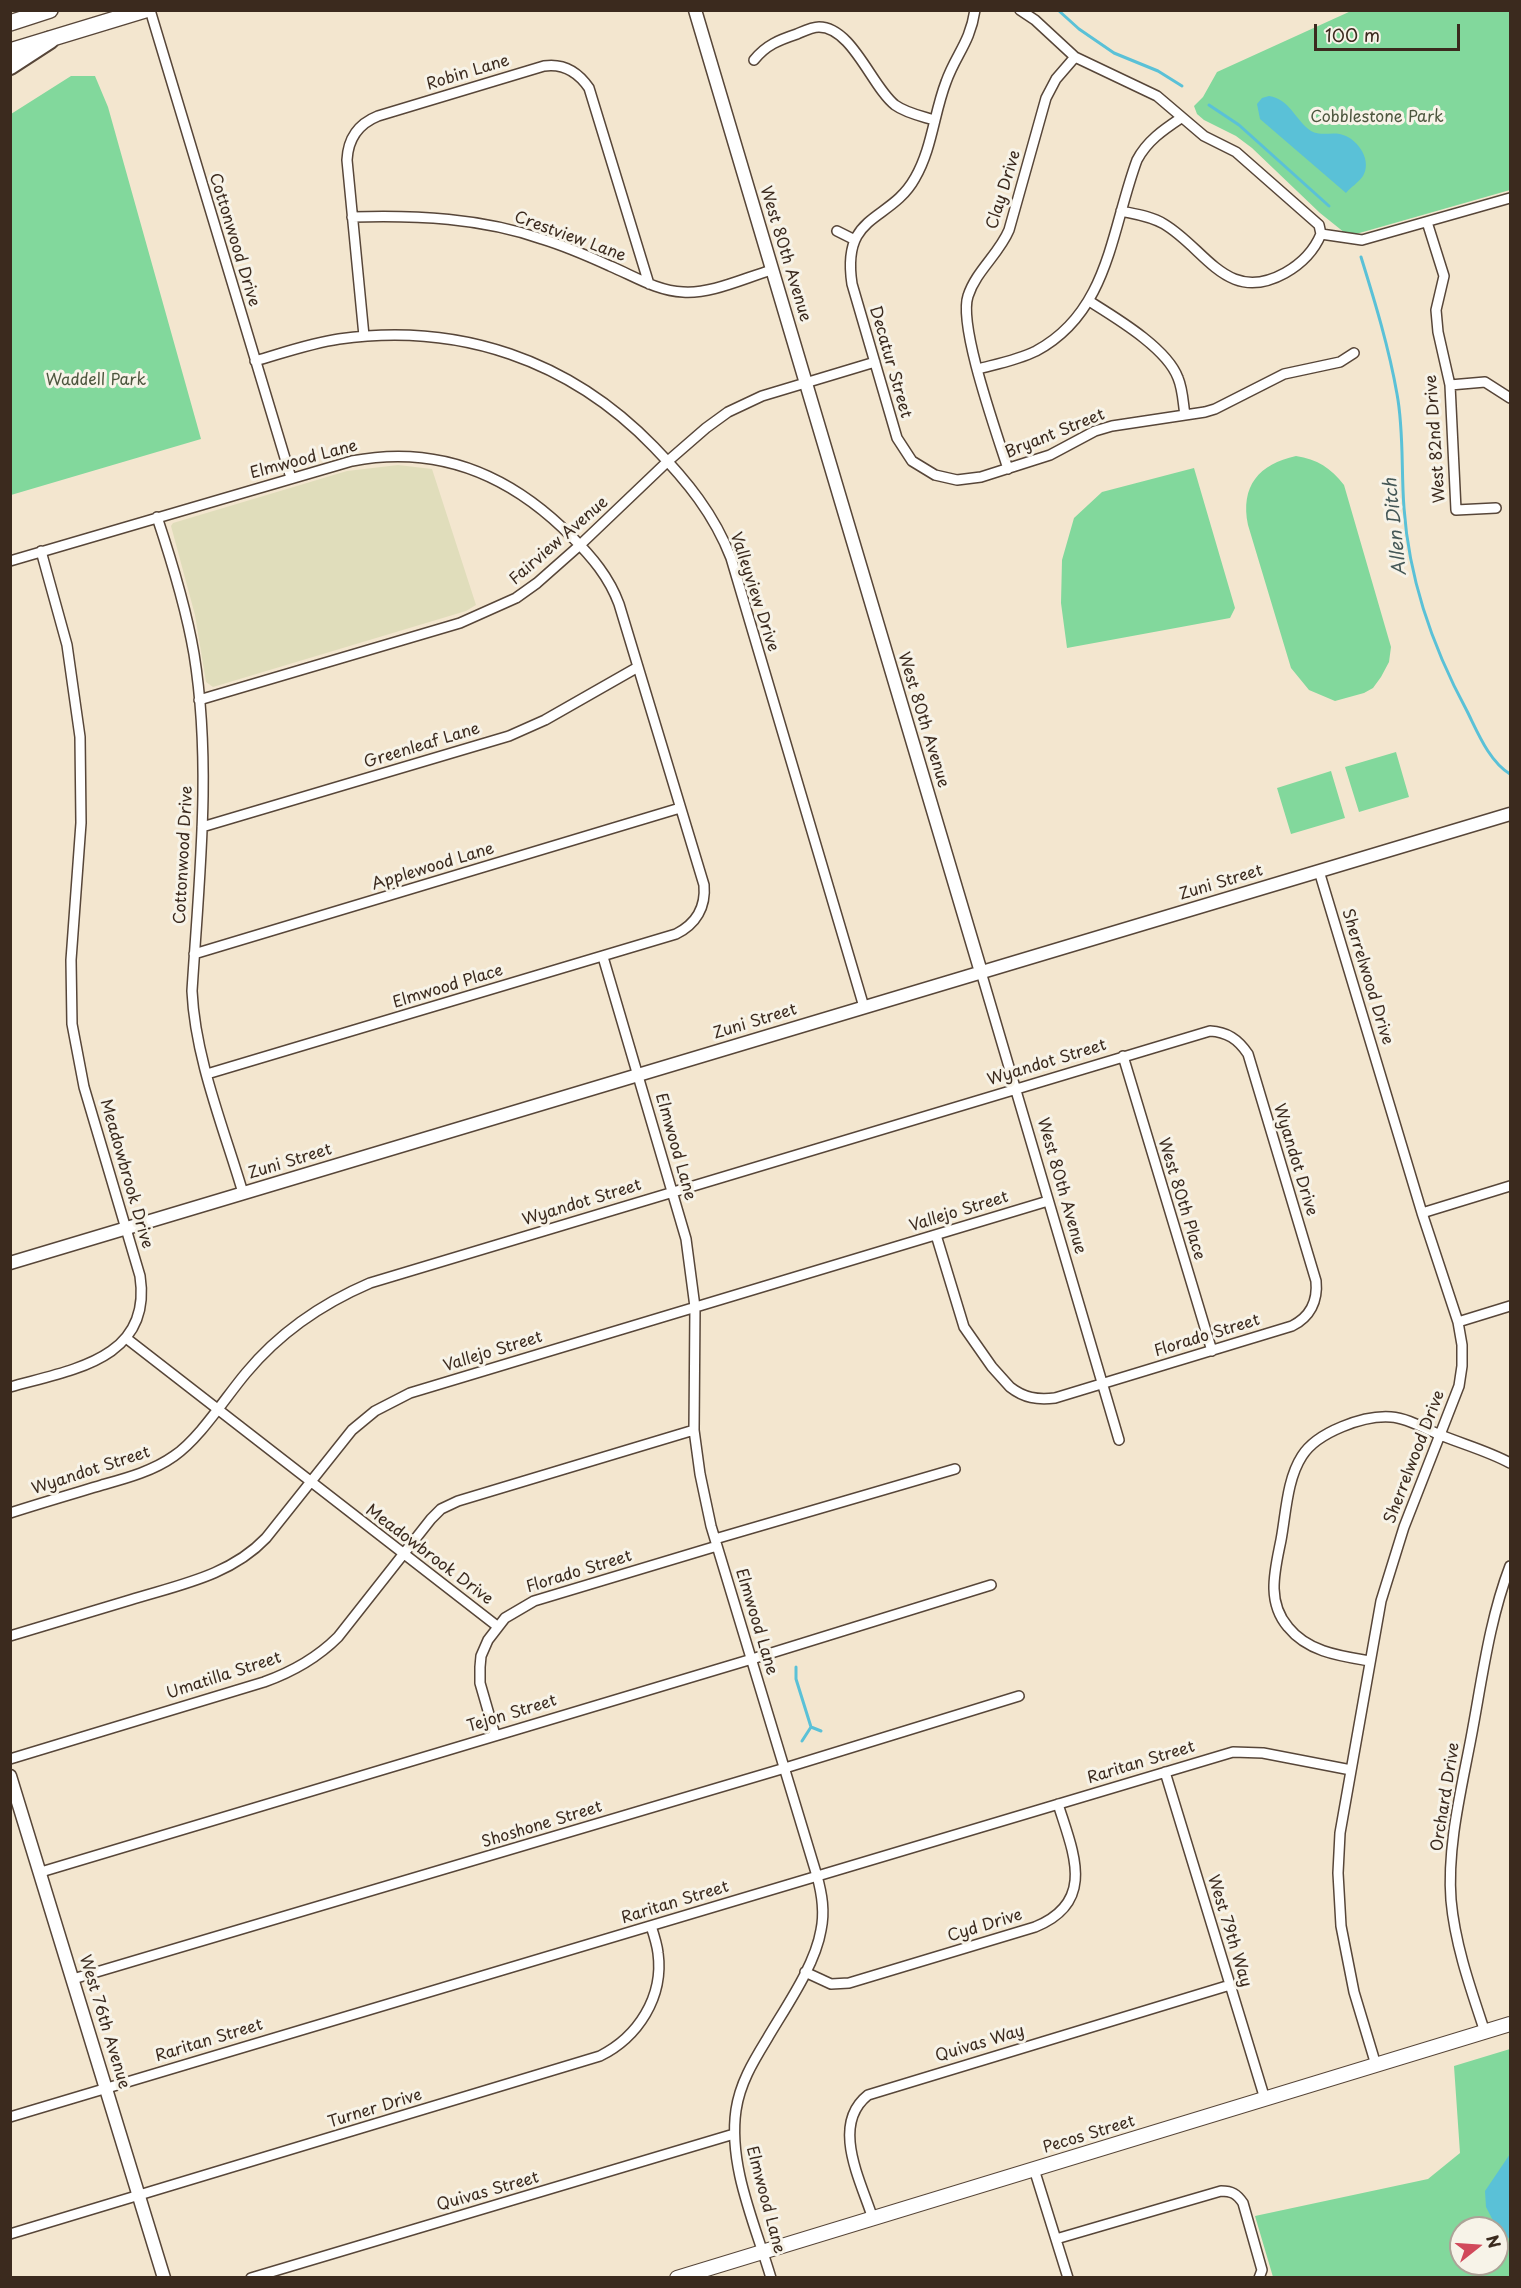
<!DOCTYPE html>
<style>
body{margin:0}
#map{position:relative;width:1521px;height:2288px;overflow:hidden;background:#f3e6cf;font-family:"Playpen Sans",sans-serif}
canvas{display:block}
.frame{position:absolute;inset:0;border:12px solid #3b2a1e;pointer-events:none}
.north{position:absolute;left:1449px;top:2216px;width:60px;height:60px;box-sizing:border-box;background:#f7f3e8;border:2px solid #aca397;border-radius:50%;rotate:73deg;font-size:16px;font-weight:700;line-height:24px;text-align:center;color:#3b2a1e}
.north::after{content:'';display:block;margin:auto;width:21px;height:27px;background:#d1495b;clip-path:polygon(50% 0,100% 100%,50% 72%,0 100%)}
.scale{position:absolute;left:1314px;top:24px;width:146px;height:27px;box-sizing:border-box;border:3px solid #3b2a1e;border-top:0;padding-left:8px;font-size:18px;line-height:21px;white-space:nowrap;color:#3b2a1e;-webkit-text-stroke:4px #f7f3e8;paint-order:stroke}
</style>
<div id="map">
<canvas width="1521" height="2288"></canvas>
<div class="frame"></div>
<div class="north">N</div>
<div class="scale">100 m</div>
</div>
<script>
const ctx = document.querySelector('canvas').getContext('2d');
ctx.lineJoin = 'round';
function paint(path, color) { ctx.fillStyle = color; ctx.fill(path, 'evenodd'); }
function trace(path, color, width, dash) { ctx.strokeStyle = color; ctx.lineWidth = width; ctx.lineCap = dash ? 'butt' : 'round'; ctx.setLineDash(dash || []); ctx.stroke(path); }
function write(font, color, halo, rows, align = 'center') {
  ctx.font = font + ' "Playpen Sans",sans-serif'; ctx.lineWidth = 6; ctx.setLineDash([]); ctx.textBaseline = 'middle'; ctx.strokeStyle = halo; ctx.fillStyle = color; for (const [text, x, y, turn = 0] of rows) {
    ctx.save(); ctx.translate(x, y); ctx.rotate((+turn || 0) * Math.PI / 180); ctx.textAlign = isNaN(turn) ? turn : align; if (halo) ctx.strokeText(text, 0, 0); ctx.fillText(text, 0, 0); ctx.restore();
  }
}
const built = new Path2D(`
 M398,465L432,469L476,605L466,611L213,687L206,682L195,615L171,526L173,523L347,471Z`);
const green = new Path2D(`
 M1351,11H1510V190L1356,234L1345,233L1320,213L1252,148L1236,136L1204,120L1197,114L1194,106L1203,97L1217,72Z
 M71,76H95L108,107L201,439L11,495V114Z
 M1296,456C1317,459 1331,468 1344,485L1391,647L1389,662L1381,677L1373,688L1364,693L1335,701L1309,690L1291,668L1248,525C1240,486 1259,464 1296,456Z
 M1194,468L1235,608L1230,618L1067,648L1061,603L1062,560L1074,518L1102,492Z
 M1396,752L1409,797L1359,812L1345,767Z
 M1331,771L1345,818L1291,834L1277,788Z
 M1510,2049V2277H1273L1255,2216L1428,2179L1460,2153L1454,2066ZM1461,2228H1497V2264H1461Z`);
const water = new Path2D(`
 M1269,96C1290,99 1295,120 1311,131C1322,137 1333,131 1343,135C1359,140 1372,161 1363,176C1358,183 1351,187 1346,193L1260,119L1257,104L1262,98Z
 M1510,2154V2239L1499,2232L1486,2207L1485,2191Z`);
const stream = new Path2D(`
 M1058,10L1079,29L1114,53L1158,71L1182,86
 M1209,105L1239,125L1329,206
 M1361,257C1375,302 1389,348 1397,394C1404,431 1401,470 1404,508C1409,580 1433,648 1467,711C1478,733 1489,761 1510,774
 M796,1667V1679L811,1727L802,1741
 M811,1727L821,1731`);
const minor = new Path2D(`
 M150,10L291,478
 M975,10C970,43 956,54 946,82C934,113 932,149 915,178C890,223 841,212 852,284L897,438L912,461L935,475L957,480L981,477L1050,455L1095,431L1112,426L1205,412L1215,409L1284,374L1340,362L1354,353
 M1020,10L1035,20L1075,57L1157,96L1204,136L1236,152L1319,225L1321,234
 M754,60C766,45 779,40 797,34C804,31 812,27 819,27C852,27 872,87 895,105C906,113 921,116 934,120
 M1121,211C1135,214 1151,216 1164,224C1206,249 1227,305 1285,273C1301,264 1314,251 1321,234
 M352,217C417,215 481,218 542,239C565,246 588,256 610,266C634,276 657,291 683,292C712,294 744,278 772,270
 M1427,222L1444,276L1436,310L1438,332L1450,385L1456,510L1496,508
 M837,231L855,240
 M1321,234L1362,240L1510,198
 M1089,301C1116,318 1167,348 1178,378C1183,390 1183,403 1185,415
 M364,336L347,160C348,139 358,124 378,116L544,66C564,63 578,72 589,88L649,284
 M255,361C283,353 311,343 339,339C459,322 570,360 654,447C687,481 714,514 731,558L864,1007
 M978,369C997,364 1018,360 1036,351C1109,312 1111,230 1137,160C1147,141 1163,130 1181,118
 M1450,385L1485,382L1510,398
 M1008,469C997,434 958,326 968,296C976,271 999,254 1009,230L1046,98L1056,79L1075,57
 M157,517C172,562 186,607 194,654C212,765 199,879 192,991C195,1058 224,1129 243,1193
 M10,561L352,461C439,444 512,476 572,537C592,557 609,577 619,604L704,885C706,907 696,924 676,934L207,1074
 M199,700L460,623L516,598L537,583L580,545L668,461L706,428L728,412L762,396L875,362
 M202,827L509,736L545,720L638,667
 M1319,871L1422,1213L1458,1322L1462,1345V1366L1459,1386L1404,1527L1381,1601L1340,1833L1338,1873L1341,1926L1354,1992L1376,2065
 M194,954L680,808
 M603,957L686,1239L695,1307L694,1430L700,1474L711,1526L817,1876C822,1894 825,1911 821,1930C815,1966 785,2008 767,2039C753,2062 740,2083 736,2110C728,2166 755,2224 771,2278
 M981,972L1119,1440
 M1123,1056L1212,1351
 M1422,1213L1510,1186
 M1458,1322L1510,1306
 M126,1338L497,1626
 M10,1387C70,1370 153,1360 140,1276L84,1087L72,1024L71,960L81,823L80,737L67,645L41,551
 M10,1513C41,1503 72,1494 102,1485C127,1478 153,1471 174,1456C200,1438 225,1398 246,1373C280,1332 321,1304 370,1283L1210,1031C1227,1032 1238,1039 1248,1054L1316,1281C1318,1301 1310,1317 1292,1326L1055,1398C1037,1400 1024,1398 1010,1387L992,1367L964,1327L936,1235
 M715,1539L955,1469
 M10,1636C50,1624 90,1612 130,1600C178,1585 230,1576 266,1538L352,1430L375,1411L410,1393L1048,1201
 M1370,1661C1340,1656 1308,1652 1288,1627C1266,1601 1275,1570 1281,1540C1286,1513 1287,1479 1302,1456C1317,1432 1364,1415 1391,1417C1407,1418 1424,1428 1438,1434C1462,1444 1488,1451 1510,1463
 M495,1735L480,1683V1667L481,1656L488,1640L505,1618L534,1601L717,1546
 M10,1759L264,1682C292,1672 317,1658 338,1637L431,1519L441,1509L458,1501L694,1430
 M1165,1772L1265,2099
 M41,1872L752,1659L991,1585
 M805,1972L831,1984L849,1983L1035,1927C1097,1902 1073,1852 1058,1804
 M73,1979L785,1768L1019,1696
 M1485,2032C1471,1990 1455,1945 1451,1900C1447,1847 1461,1791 1471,1738C1482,1680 1489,1621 1510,1566
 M10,2117L1233,1752L1263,1753L1351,1770
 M1034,2169L1068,2278
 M873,2219C861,2181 830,2125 868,2095L1230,1985
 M10,2234L600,2056C638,2037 664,1997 658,1953C657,1944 654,1935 651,1926
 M1056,2239L1221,2191C1232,2191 1237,2194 1243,2203L1262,2270L1259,2278
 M251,2278L734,2134`);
const tertiary = new Path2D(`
 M695,10L981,972
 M10,1263L1510,814
 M10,1776L164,2278`);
const secondary = new Path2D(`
 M677,2278L1510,2024`);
const primary = new Path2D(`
 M10,23L50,10
 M10,51L145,10`);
const motorway = new Path2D(`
 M10,66L50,40`);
const streetNames = [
 ["Robin Lane",468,73,-17],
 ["Clay Drive",1004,190,-73],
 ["Crestview Lane",570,237,20],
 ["Cottonwood Drive",234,240,73],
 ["West 80th Avenue",785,254,73],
 ["Decatur Street",890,362,74],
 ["Bryant Street",1055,434,-22],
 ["West 82nd Drive",1436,439,-94],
 ["Elmwood Lane",304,460,-15],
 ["Fairview Avenue",559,541,-41],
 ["Valleyview Drive",754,592,72],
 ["West 80th Avenue",923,720,73],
 ["Greenleaf Lane",422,746,-17],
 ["Cottonwood Drive",184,855,-87],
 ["Applewood Lane",433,867,-17],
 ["Zuni Street",1221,883,-17],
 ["Sherrelwood Drive",1367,977,73],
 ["Elmwood Place",448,987,-17],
 ["Zuni Street",755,1022,-17],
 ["Wyandot Street",1047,1063,-17],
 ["Elmwood Lane",675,1147,74],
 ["Wyandot Drive",1295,1160,73],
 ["Zuni Street",290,1162,-17],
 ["Meadowbrook Drive",126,1174,74],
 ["West 80th Avenue",1061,1186,74],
 ["West 80th Place",1181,1199,73],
 ["Wyandot Street",582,1203,-17],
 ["Vallejo Street",959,1212,-17],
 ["Florado Street",1207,1336,-17],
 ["Vallejo Street",493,1352,-17],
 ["Sherrelwood Drive",1415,1457,-69],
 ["Wyandot Street",91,1471,-18],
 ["Meadowbrook Drive",429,1555,37],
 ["Florado Street",579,1572,-17],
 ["Elmwood Lane",756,1622,73],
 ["Umatilla Street",224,1676,-18],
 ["Tejon Street",512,1714,-17],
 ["Raritan Street",1141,1763,-17],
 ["Orchard Drive",1446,1797,-81],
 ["Shoshone Street",542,1825,-17],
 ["Raritan Street",675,1903,-17],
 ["Cyd Drive",985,1926,-17],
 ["West 79th Way",1229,1931,73],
 ["West 76th Avenue",104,2022,73],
 ["Raritan Street",209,2041,-17],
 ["Quivas Way",980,2044,-17],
 ["Turner Drive",375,2109,-17],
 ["Pecos Street",1089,2135,-17],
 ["Quivas Street",488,2192,-16],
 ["Elmwood Lane",765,2200,75]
];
const parkNames = [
 ["Cobblestone Park",1377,118],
 ["Waddell Park",96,381]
];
const waterNames = [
 ["Allen Ditch",1396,527,-96]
];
paint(built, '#e0ddbb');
paint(green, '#82d89c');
paint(water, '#5ac1d7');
trace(stream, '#5ac1d7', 3);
trace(minor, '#574639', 12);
trace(tertiary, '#574639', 15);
trace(secondary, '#574639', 16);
trace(primary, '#574639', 18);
trace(motorway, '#574639', 20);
trace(minor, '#fff', 9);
trace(tertiary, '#fff', 12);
trace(secondary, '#fff', 14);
trace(primary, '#fff', 15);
trace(motorway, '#fff', 16);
write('16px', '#3b2a1e', '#f7f3e8', streetNames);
write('16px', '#4d563e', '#f7f3e8', parkNames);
write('italic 18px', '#445756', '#f7f3e8', waterNames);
</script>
